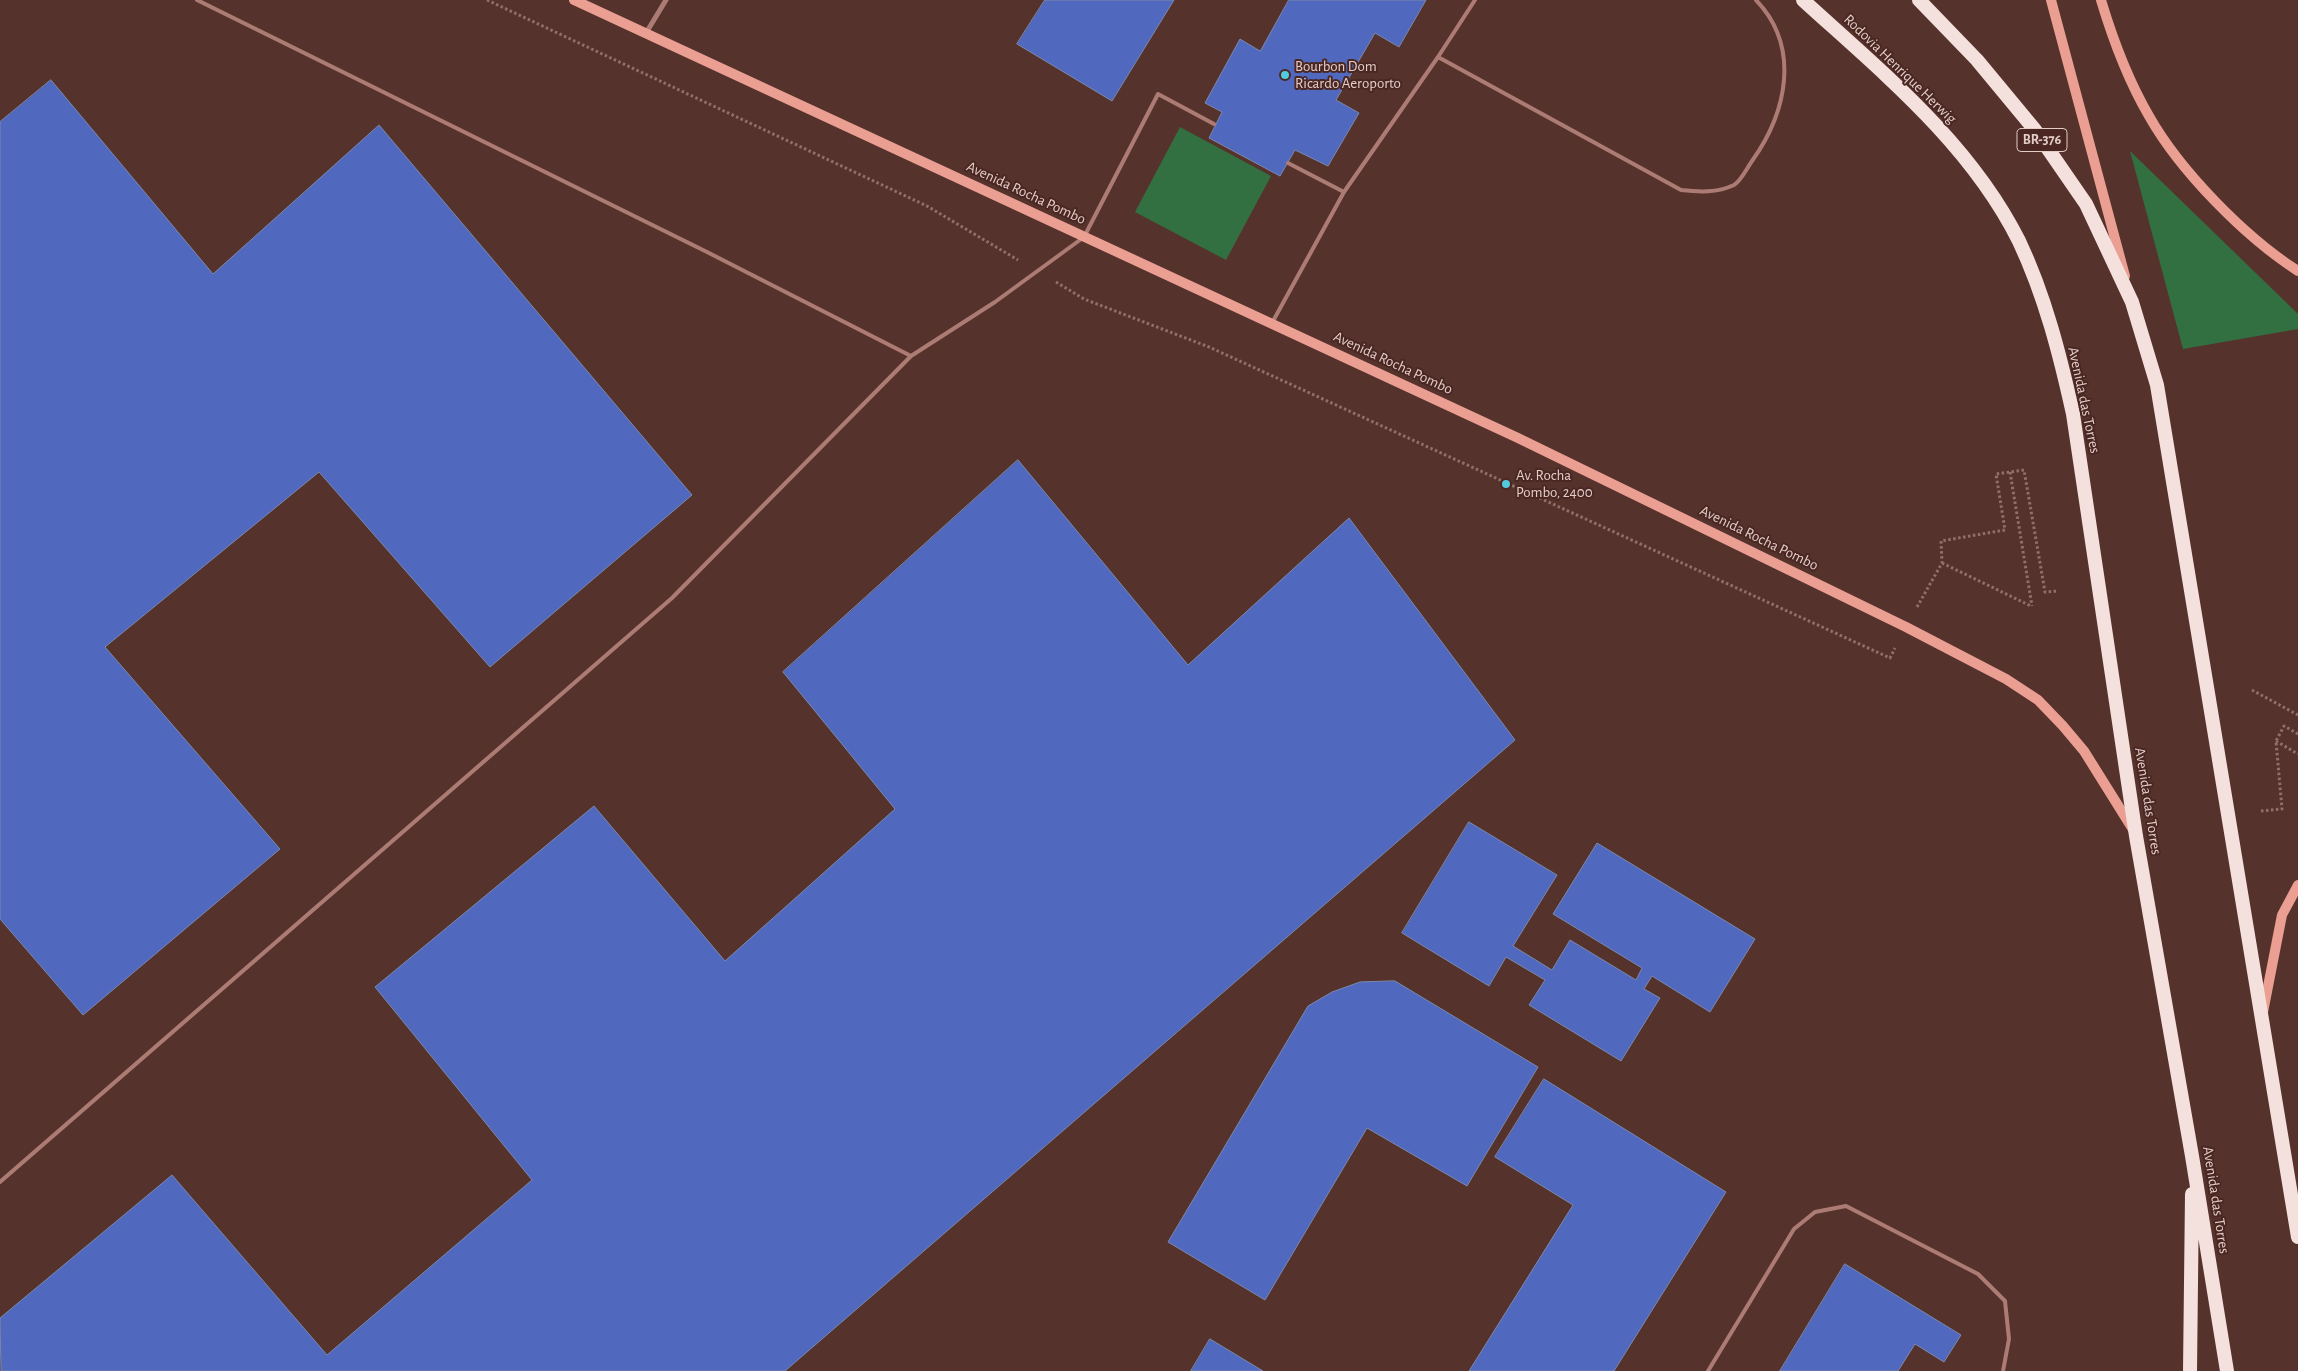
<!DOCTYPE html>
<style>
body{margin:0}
canvas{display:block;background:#56322c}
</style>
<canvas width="2298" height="1371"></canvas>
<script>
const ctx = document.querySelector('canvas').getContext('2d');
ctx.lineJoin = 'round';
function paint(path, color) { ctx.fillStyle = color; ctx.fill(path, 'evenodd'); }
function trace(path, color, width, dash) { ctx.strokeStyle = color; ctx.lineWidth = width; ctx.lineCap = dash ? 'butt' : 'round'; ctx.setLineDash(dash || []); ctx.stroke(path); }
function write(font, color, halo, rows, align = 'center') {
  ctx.font = font + ' "Alegreya Sans",sans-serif'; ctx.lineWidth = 4; ctx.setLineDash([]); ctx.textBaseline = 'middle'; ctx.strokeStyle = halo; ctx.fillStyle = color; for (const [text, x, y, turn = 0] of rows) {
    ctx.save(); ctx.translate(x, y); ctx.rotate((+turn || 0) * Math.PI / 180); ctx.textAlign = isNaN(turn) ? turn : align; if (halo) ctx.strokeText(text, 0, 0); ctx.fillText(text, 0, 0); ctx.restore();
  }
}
const green = new Path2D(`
 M1180,127L1271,176L1226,260L1135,212Z
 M2130,151L2298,314V329L2183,349Z`);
const building = new Path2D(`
 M1045,0H1174L1112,101L1017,44Z
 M1289,0H1426L1399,47L1375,33L1336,100L1359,113L1328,166L1295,150L1280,176L1209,138L1222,112L1205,103L1240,39L1260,51Z
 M51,80L213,274L379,125L692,495L490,667L319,472L105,647L280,849L83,1015L0,919V122Z
 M1018,460L1188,665L1349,518L1515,740L785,1371H1L0,1318L172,1175L327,1355L532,1180L375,987L594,806L725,961L895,809L783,672Z
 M1469,822L1557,875L1513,946L1552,970L1570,940L1636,980L1642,968L1553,914L1597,843L1755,939L1710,1012L1652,976L1644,989L1660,998L1621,1061L1529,1005L1545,980L1506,957L1489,986L1402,933Z
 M1395,981L1538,1067L1467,1186L1367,1128L1265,1300L1168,1242L1308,1006L1332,992L1360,982Z
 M1544,1079L1726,1192L1614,1371H1469L1573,1205L1495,1157Z
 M1845,1264L1961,1335L1944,1362L1915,1344L1898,1371H1780Z
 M1210,1339L1263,1371H1191Z`);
const path = new Path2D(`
 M487,0L927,206L1018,260
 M1056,282L1084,299L1209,347L1890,658L1895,648
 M2010,472L2032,606
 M1942,563L2031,606
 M1917,607L1942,563L1941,541L2005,530L1996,474L2024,470L2045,592L2058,591
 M2252,690L2298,715
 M2276,741L2298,754
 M2261,811L2282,809L2276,741L2284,726L2298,734`);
const service = new Path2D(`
 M197,0L707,252L911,356
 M1438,57L1681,190C1699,192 1717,193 1734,185C1741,181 1747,168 1752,161C1787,112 1801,47 1756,0
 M1344,192L1438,57L1475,0
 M1272,323L1344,192L1288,163
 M0,1182L672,598L911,356L995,302L1084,237L1158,94L1214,124
 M1708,1371L1794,1229L1815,1212L1846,1206L1978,1274L2005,1301L2009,1339L2003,1371`);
const minor = new Path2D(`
 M646,33L666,0`);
const secondary = new Path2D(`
 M574,0L1518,438L1906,627L2006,679L2038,700L2063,726L2084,751L2134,831
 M2051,0L2125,276
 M2101,0C2113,40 2128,80 2149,116C2180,171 2245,237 2298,271
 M2263,1012L2282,915L2298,885`);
const trunk = new Path2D(`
 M1803,0C1883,73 1970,143 2019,241C2045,296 2060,355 2073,414L2136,836L2192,1156L2227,1371
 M1919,0L1977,60L2035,130L2086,204L2132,302L2157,385L2298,1237
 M2190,1371L2192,1194`);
const markers = [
 [1285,75,5,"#54cadd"],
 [1506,484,5,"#54cadd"]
];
const shields = [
 [2042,140,50]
];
const shieldNames = [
 ["BR-376",2042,140]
];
const poiNames = [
 ["Bourbon Dom",1295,66],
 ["Ricardo Aeroporto",1295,83],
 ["Av. Rocha",1516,475],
 ["Pombo, 2400",1516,492]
];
const streetNames = [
 ["Rodovia Henrique Herwig",1900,69,44],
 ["Avenida Rocha Pombo",1026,193,25],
 ["Avenida Rocha Pombo",1393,363,25],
 ["Avenida das Torres",2084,400,78],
 ["Avenida Rocha Pombo",1759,538,26],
 ["Avenida das Torres",2148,801,81],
 ["Avenida das Torres",2216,1200,81]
];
paint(green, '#327041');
paint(building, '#5069bf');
trace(building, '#7b88aa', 1);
trace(path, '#8f706a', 3, [2.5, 2.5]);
trace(service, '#ac7c74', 4);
trace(minor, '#ac7c74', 5);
trace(secondary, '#eb9f92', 10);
trace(trunk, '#f4e0dc', 14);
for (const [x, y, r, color] of markers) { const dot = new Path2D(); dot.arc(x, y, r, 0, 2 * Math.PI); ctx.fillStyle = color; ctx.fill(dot); trace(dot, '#4a2722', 2); }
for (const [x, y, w] of shields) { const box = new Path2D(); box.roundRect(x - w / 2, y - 11.5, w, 23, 4); ctx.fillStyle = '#4a2722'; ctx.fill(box); trace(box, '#e4cdc8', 1); }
write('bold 14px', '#e4cdc8', null, shieldNames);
write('15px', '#e4cdc8', '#4a2722', poiNames, 'left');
write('15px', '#e4cdc8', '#4a2722', streetNames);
</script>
